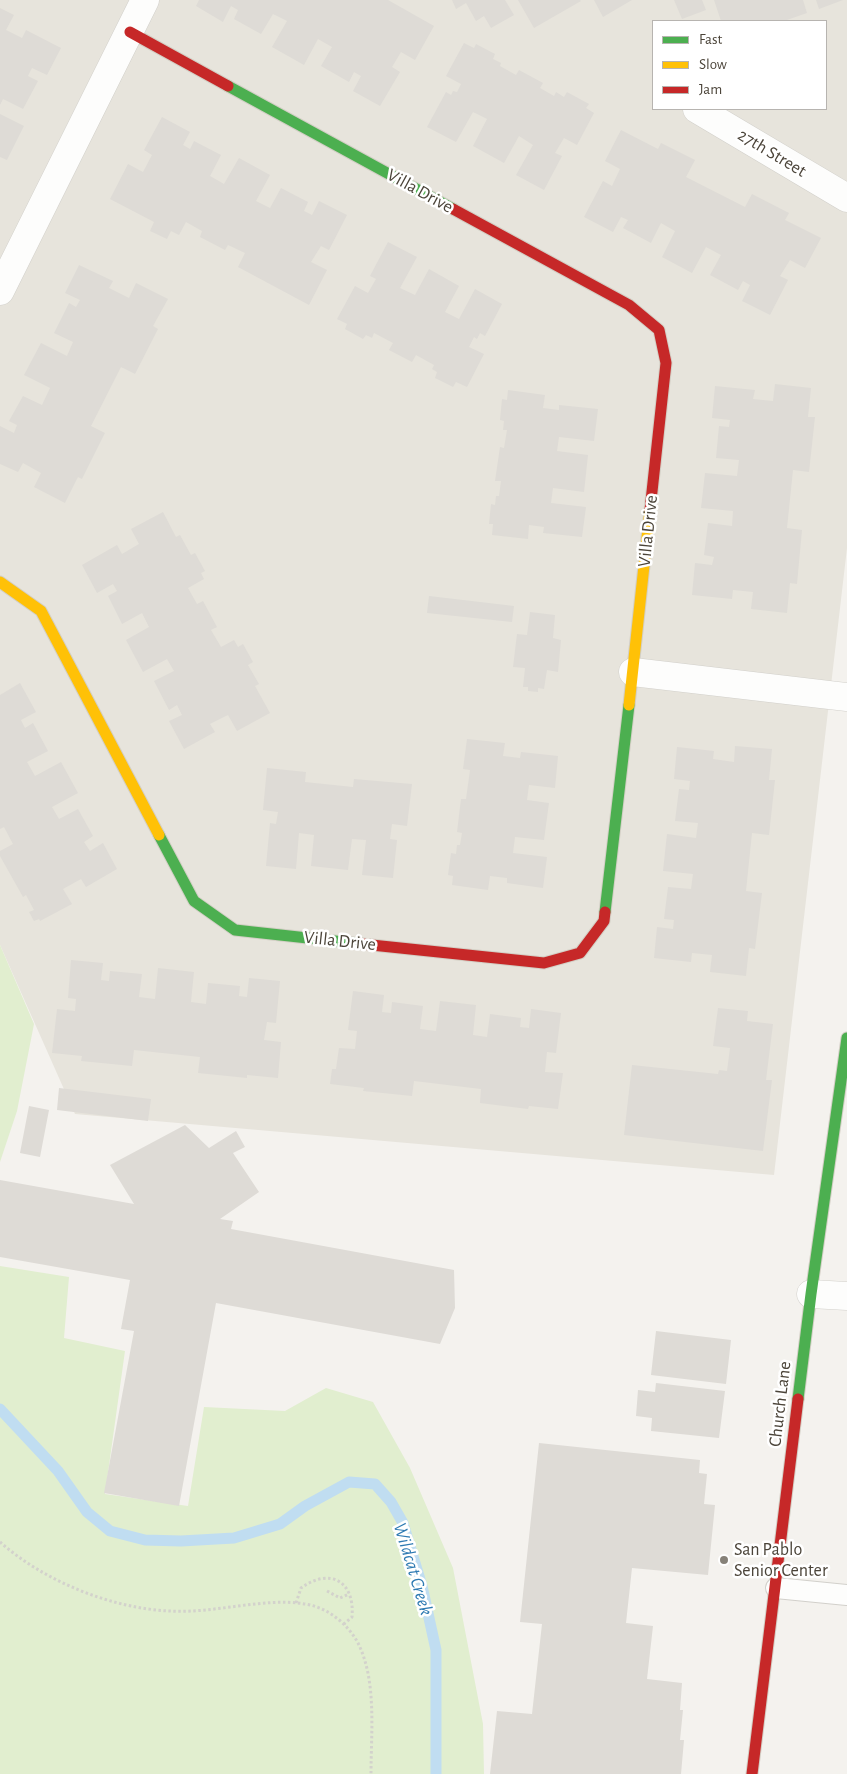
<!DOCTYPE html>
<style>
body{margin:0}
#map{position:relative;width:847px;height:1774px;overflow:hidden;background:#f4f2ee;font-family:"Alegreya Sans",sans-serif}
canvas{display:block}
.legend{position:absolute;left:652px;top:20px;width:175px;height:90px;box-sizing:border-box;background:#fff;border:1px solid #b7b4b0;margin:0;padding:6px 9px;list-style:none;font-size:15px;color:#4b4439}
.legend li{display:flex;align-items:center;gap:10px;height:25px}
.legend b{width:25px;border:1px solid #b7b4b0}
</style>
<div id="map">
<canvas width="847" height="1774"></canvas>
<ul class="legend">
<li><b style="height:6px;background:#4caf50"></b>Fast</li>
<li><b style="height:6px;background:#ffc107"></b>Slow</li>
<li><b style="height:6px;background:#c62828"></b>Jam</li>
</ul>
</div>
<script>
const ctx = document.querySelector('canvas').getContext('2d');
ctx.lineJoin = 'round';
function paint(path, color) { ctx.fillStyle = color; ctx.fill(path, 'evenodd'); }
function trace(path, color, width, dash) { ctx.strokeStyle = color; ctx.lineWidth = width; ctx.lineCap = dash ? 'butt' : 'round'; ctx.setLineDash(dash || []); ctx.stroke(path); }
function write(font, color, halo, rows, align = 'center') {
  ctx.font = font + ' "Alegreya Sans",sans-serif'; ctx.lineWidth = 5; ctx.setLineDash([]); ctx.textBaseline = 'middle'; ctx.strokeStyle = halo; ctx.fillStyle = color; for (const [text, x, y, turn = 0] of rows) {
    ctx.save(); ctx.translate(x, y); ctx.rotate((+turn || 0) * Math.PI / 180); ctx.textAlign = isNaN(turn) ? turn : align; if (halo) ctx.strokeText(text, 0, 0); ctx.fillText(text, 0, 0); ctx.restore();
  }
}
const residential = new Path2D(`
 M0,0H847V548L774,1175L75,1114L0,945ZM653,21H826V109H653Z`);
const green = new Path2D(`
 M0,945L34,1024L17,1111L0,1162Z
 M0,1266L69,1277L64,1338L125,1351L105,1494L188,1506L204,1407L285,1411L326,1388L373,1402L410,1468L453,1568L483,1724L484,1774H0Z`);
const stream = new Path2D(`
 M0,1409L58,1471L87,1512L110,1531L145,1540L181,1541L234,1538L280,1524L305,1506L349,1482L375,1484L391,1502L403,1523L422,1586L436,1650V1774`);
const building = new Path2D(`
 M199,0H388L434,26L415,60L401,52L392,67L400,72L380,106L353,91L361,76L354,72L349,82L321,66L332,47L318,39L304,65L272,47L287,21L273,14L261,34L234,19L238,10L231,6L223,22L196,6Z
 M452,0H505L514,15L491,28L484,16L476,21L466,3L456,9Z
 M518,0H580L581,1L534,28Z
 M594,0H632L603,17Z
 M674,0H702L706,10L682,19Z
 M714,0H803L807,13L784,21H721Z
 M816,0H843L819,9Z
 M0,8L14,15L6,30L22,38L26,30L61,48L47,75L32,68L28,76L38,81L23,109L3,99L0,105Z
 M464,43L474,48L476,44L495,54L493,59L501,63L500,66L516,75L519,70L543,83L540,88L554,96L556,92L564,97L567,92L589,104L586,108L594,113L577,145L564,138L555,153L562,156L544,190L516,175L533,145L519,136L504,163L473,146L487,119L473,112L456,142L427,127L446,92L451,95L453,91L457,92L461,84L446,76Z
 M0,114L24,126L7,160L0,157Z
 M162,117L190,132L183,145L190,149L194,141L221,155L210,176L224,184L239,158L270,175L256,201L270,208L281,188L308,202L304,211L312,215L319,201L347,215L329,250L321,246L311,262L327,270L309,305L238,267L245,253L228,245L225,250L200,237L202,231L186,222L179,235L171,231L167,239L150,231L154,222L110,199L128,164L143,172L152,155L144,150Z
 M621,130L658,149L661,143L695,160L686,177L745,207L752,194L789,213L785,220L821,238L805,268L790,260L780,276L788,280L770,315L742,301L750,285L743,281L738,290L710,275L721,255L706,247L692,273L662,257L675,231L661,223L651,243L623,228L628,220L621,217L613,232L584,217L603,181L612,186L620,169L605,161Z
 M388,242L417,257L400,288L415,295L429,269L459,286L445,312L459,319L475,289L502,304L485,336L480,333L477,339L474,337L469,347L484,354L467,387L456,382L453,387L435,378L437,372L432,369L434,365L416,355L412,362L389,350L393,343L374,333L372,338L366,335L363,339L345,329L347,324L337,319L355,286L368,293L376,279L370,276Z
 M79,265L113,281L109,288L129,298L136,283L168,299L153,326L158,329L135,374L121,367L91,426L105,433L82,479L78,477L65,503L34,487L41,473L23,463L18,472L0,464V426L14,433L17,425L9,421L23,396L42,405L50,388L24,375L41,343L67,356L73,342L54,333L69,303L76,307L80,300L65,293Z
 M775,384L811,388L808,417H815L809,472L793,470L787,528L802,530L797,584L790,583L787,613L751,609L753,592L733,590L732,599L692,595L695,563L712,565L714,557L704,555L708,523L732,526L733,511L701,508L705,473L737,476L739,460L716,458L719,426L729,427L730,420L712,418L715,386L755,390L753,399L773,401Z
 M508,390L545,395L543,408L559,410V405L598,409L594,441L559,437L557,451L588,455L584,492L553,488L551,503L586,507L582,537L543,533L544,527L529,525L528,539L492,535L493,524H489L491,504L495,505L496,496H499L501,481H495L500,447L504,448L507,430H503L504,421L500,420L502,399L507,400Z
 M163,512L176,537L180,535L191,555L195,553L205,571L201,573L204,579L188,588L197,604L203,601L217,627L211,630L221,647L234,640L238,647L243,644L253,662L248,665L259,684L255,686L270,713L237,731L228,715L210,724L215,732L184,749L169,721L182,715L177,705L169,710L154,681L174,671L167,659L143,672L126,640L149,627L142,613L122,624L108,596L117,591L113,584L97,593L82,565L117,545L122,554L139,544L131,529Z
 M429,596L514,606L512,622L427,613Z
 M530,612L555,615L553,638L561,640L558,672L547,670L544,689L538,688V692L528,691V687H523L525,668L513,667L517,634L527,635Z
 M20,683L36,712L21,720L25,728L33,723L48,751L27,762L35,776L61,762L78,793L52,807L59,819L78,809L93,836L84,842L90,851L103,843L117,869L86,887L81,879L63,889L72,904L40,921L39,919L34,921L29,912L34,910L26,895L23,897L0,856V851L13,844L4,827L0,829V695Z
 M467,739L505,743L503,756L520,758L521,752L558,756L555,788L529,785L527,800L549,803L544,840L515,837L513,853L547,857L543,888L507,883V878L490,876L488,890L452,885L453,876L448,875L451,853L456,854L457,845H460L462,833L457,832L461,799H466L470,770L463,769Z
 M735,746L772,749L769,780H775L769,835L752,833L746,891L762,893L755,949L749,948L746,976L710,972L712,955L692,953L691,962L654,958L657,927L673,929L674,920L664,919L668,887L691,889L693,874L663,871L667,834L696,838L698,823L675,821L679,789L689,790L690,781L674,779L677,747L714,751L713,759L734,762Z
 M267,768L306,772L305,782L353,787L354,779L412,784L407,826L392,824L390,839L397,840L393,878L362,875L366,840L352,839L348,870L311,866L314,835L299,833L296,869L266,866L270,823L276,824L278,812L263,810Z
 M71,960L103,963L101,980L109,981L110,971L142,974L139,997L155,999L158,968L194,972L191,1002L206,1004L208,983L240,986L239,996L247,997L249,978L280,981L276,1023L267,1022L264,1040L281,1042L278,1078L247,1075V1078L198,1073L200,1057L134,1050L132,1066L81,1061L82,1056L52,1053L57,1009L75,1011L76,999L68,998Z
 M353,991L384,995L382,1012L391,1013L392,1002L423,1006L420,1029L436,1031L440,1001L476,1005L473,1035L487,1037L490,1014L521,1018L520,1027L529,1028L531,1009L561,1013L556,1053L547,1052L545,1072L563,1073L558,1109L529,1106L528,1109L480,1103L481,1089L414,1081L412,1096L363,1091L364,1088L330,1084L332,1069H336L339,1048L355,1049L357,1031L348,1030Z
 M718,1008L748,1011L747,1021L773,1024L766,1080H772L763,1151L624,1135L632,1065L718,1074L719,1070L727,1071L730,1048L713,1046Z
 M59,1088L151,1099L148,1121L57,1110Z
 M29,1106L49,1110L40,1157L20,1153Z
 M185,1125L209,1148L236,1131L245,1147L233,1153L259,1192L220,1219L233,1221L231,1229L454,1270L455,1308L440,1344L216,1303L179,1506L104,1493L134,1331L121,1329L130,1280L0,1257V1180L134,1204L110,1165Z
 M656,1331L731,1340L726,1384L651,1375Z
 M656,1383L725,1391L719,1438L651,1431L652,1418L636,1416L638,1390L655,1392Z
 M539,1443L700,1460L699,1473L707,1474L704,1504L715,1505L708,1575L632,1568L626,1623L653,1626L647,1679L682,1683L680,1710H683L680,1740H684L681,1774H490L497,1711L532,1714L542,1624L520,1622Z`);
const path = new Path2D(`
 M0,1542C44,1581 110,1608 169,1611C213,1614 264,1597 305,1604C327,1607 348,1624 358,1643C377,1681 371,1732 371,1774
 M327,1591L340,1598L349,1594
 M296,1603L301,1588C330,1567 355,1581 352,1617L344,1624`);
const lane = new Path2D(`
 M776,1588L847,1595`);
const street = new Path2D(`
 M697,109L847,198
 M0,291L145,0
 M633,672L847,697
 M811,1294L847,1296`);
const fast = new Path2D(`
 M228,86L453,209
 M159,835L194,901L235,930L362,944
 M605,912L629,705
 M798,1399L811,1294L847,1038`);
const slow = new Path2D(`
 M0,582L41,611L159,835
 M629,705L650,510`);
const jam = new Path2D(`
 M130,32L228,86
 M453,209L629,305L659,330L666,363L650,510
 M362,944L544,963L580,953L604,921L605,912
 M752,1774L798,1399`);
const markers = [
 [724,1560,5,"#868178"]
];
const streetNames = [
 ["27th Street",772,153,31],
 ["Villa Drive",420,191,29],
 ["Villa Drive",648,531,-84],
 ["Villa Drive",340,941,6],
 ["Church Lane",780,1404,-83]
];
const poiNames = [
 ["San Pablo",734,1550],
 ["Senior Center",734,1571]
];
const waterNames = [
 ["Wildcat Creek",413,1569,73]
];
paint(residential, '#e7e4dc');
paint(green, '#e1eecf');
trace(stream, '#c0ddf1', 11);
paint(building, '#dedbd6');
trace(lane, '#d2d0cb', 22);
trace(street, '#d2d0cb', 29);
trace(fast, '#d3cfc5', 13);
trace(slow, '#d3cfc5', 13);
trace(jam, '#d3cfc5', 13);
trace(path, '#d3d2cc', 3, [2.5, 2.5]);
trace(lane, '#fdfdfc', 20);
trace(street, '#fdfdfc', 28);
trace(fast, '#4caf50', 11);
trace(slow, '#ffc107', 11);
trace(jam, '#c62828', 11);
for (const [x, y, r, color] of markers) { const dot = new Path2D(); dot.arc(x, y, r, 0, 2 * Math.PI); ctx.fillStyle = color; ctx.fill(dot); trace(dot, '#fff', 2); }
write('18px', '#4b4439', '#fff', streetNames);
write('18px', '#4b4439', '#fff', poiNames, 'left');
write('italic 19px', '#2e7ab2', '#fff', waterNames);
</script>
